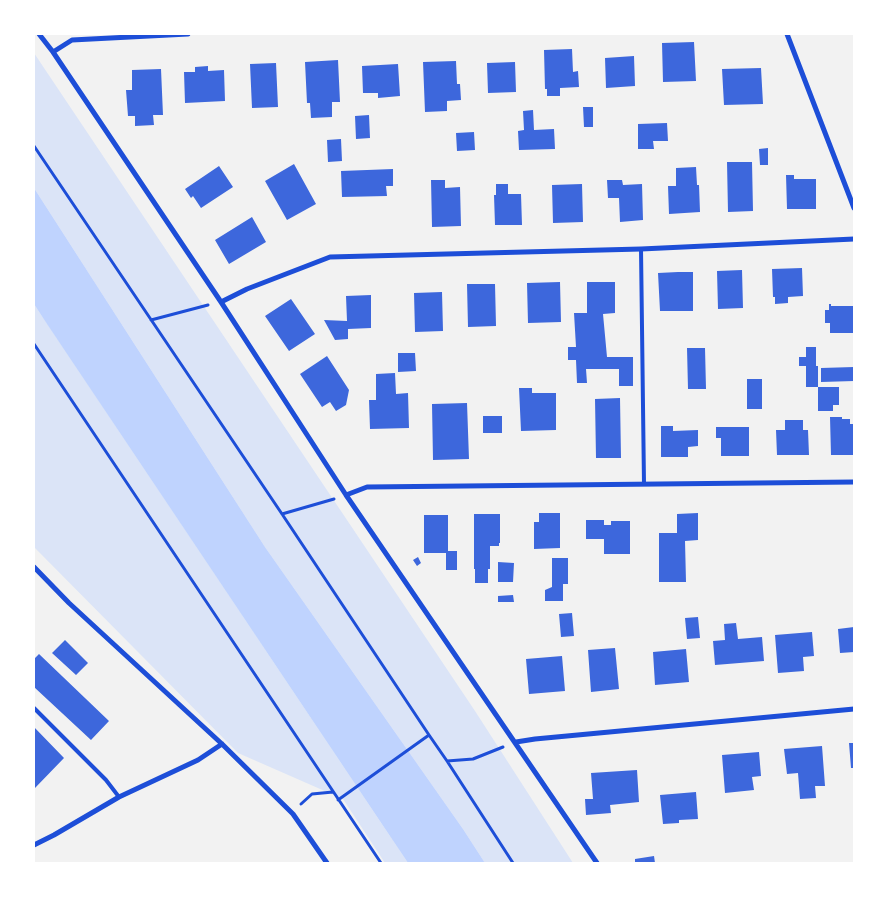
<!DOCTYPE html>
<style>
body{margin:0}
#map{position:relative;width:888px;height:897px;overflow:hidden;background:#f2f2f2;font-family:"Public Sans",sans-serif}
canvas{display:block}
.frame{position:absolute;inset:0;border:35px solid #fff;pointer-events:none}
</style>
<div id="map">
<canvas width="888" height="897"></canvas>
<div class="frame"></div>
</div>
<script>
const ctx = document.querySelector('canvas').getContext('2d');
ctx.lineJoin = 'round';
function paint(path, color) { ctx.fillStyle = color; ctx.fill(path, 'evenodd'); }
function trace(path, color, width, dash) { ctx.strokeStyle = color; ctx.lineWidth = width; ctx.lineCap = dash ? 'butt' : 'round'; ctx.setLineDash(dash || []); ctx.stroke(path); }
const green = new Path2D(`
 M34,53L475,711L573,863H485L463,829L265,547L34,188Z
 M34,304L408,863H385L343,799L238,753L34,547Z`);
const water = new Path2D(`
 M34,188L265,547L463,829L485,863H408L47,324L34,304Z`);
const building = new Path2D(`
 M694,42L696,81L663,82L662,43Z
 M572,49L573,72L578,71L579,87L560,88V96H547V89H545L544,50Z
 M634,56L635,86L606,88L605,58Z
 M338,60L340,102H332V117L311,118L310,103H307L305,62Z
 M456,61L457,84H460L461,100L447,101V111L425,112L423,62Z
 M515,62L516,92L488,93L487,63Z
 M276,63L278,107L252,108L250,64Z
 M398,64L400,96L378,98V93H363L362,66Z
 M208,66V71L224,70L225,101L185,103L184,72H195V67Z
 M761,68L763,104L724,105L722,69Z
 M161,69L163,115H153L154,125L135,126V116H128L126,90H132V70Z
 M583,107H593V127H584Z
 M533,110L534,130L554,129L555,149L519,150L518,131L524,130L523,111Z
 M369,115L370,138L356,139L355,116Z
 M667,123L668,141H653L654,149H638V124Z
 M474,132L475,150L457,151L456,133Z
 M341,139L342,161L328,162L327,140Z
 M768,148V165H760L759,149Z
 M727,162H752L753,211L728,212Z
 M294,164L316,204L287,220L265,181Z
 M219,166L233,187L201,208L193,196L191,198L185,189Z
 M696,167L697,185H699L700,212L669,214L668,186H676V168Z
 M393,169V186H386L387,196L342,197L341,171Z
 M786,175H794V179H816V209H787Z
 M431,180H445V188L460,187L461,226L432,227Z
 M607,180H622L623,185L642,184L643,220L620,222L619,198H608Z
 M496,184H508V194H521L522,225H495L494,195H496Z
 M582,184L583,222L553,223L552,185Z
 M252,217L266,242L229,264L215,240Z
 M802,268L803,296L788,297V303L775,304V297H773L772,269Z
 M742,270L743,308L718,309L717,271Z
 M678,272H693V311H660L658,273Z
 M560,282L561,322L528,323L527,283Z
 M587,282H615V313L603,314L607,357H633V386H619V369H586L587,383H577L576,360H568V347H576L574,313H587Z
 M467,284H495L496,326L468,327Z
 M442,292L443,331L415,332L414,293Z
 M371,295V328L348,329V339L335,340L324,320L347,321L346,296Z
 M291,299L315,334L289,351L265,316Z
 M829,304H831V306H854V333H830V323H825V310H829Z
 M806,347H816V366H818V387H806V366H799V357H806Z
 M687,348H705L706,389H688Z
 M398,353H415L416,371L398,372Z
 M327,356L349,390L346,405L336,411L330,402L322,407L300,374Z
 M854,367V381L821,382V368Z
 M395,373L396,394L408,393L409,428L370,429L369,400H376V374Z
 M747,379H762V409H747Z
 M818,387H839V405H833V411H818Z
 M519,388H532V393H556V430L521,431Z
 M620,398L621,458H596L595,399Z
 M467,403L469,459L433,460L432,404Z
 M483,416H502V433H483Z
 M830,417H842V419H850V424H854V455H831Z
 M785,420H803V430H808L809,455H777L776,430H785Z
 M661,426H673V431L698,430V446L688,447V457H661Z
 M716,427H749V456H721V438H716Z
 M539,513H560V548L534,549V522H539Z
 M698,513V540L685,541L686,582H659V533H677V514Z
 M474,514H500V543H499V546H490V569H488V583H475V569H474Z
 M424,515H448V551H457V570H446V553H424Z
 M586,520H604V525H611V521H630V554H604V539H586Z
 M418,557L421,563L417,566L413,560Z
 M552,558H568V584H563V601H545V590L552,587Z
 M498,562L514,563L513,582H498Z
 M513,595L514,602H498V596Z
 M572,613L574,636L561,637L559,614Z
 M698,617L700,638L687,639L685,618Z
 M736,623L738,639L762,637L764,661L715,665L713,641L725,640L724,624Z
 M854,627V652L840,653L838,629Z
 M812,632L814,656L803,657L804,671L778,673L775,635Z
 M65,640L88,663L76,675L52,653Z
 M615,648L619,689L591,692L588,650Z
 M686,649L689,682L655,685L653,652Z
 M39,654L109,721L91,740L34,687V659Z
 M562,656L565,691L529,694L526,659Z
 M34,727L64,758L35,788L34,787Z
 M849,743H854V768H851Z
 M822,746L825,786H815L816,798L800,799L798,773L787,774L784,749Z
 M759,752L761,776L752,777L754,790L725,793L722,755Z
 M637,770L639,802L610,805L611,813L586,815L585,799H593L591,773Z
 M696,792L698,819L679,820V823L663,824L660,795Z
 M654,856L655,863H635V859Z`);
const path = new Path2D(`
 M34,146L282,514L429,735L447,761L513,863
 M151,320L208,305
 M34,344L381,863
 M282,514L334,499
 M447,761L473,759L503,747
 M338,800L429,735
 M301,804L312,794L333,792`);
const service = new Path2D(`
 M641,249L644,484
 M34,708L106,780L119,797`);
const minor = new Path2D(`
 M39,34L53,52L221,302L346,495L597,863
 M787,34L854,208
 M53,52L72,40L188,34
 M221,302L247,289L330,257L641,249L854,239
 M346,495L367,487L854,482
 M34,567L69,603L222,744L293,814L327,863
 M516,742L535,739L854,709
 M34,845L54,835L119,797L198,760L222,744`);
paint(green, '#dbe4f7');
paint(water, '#bfd3fe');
paint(building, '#3d67dc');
trace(path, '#1d4ed8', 3);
trace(service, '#1d4ed8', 4);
trace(minor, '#1d4ed8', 5);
</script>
